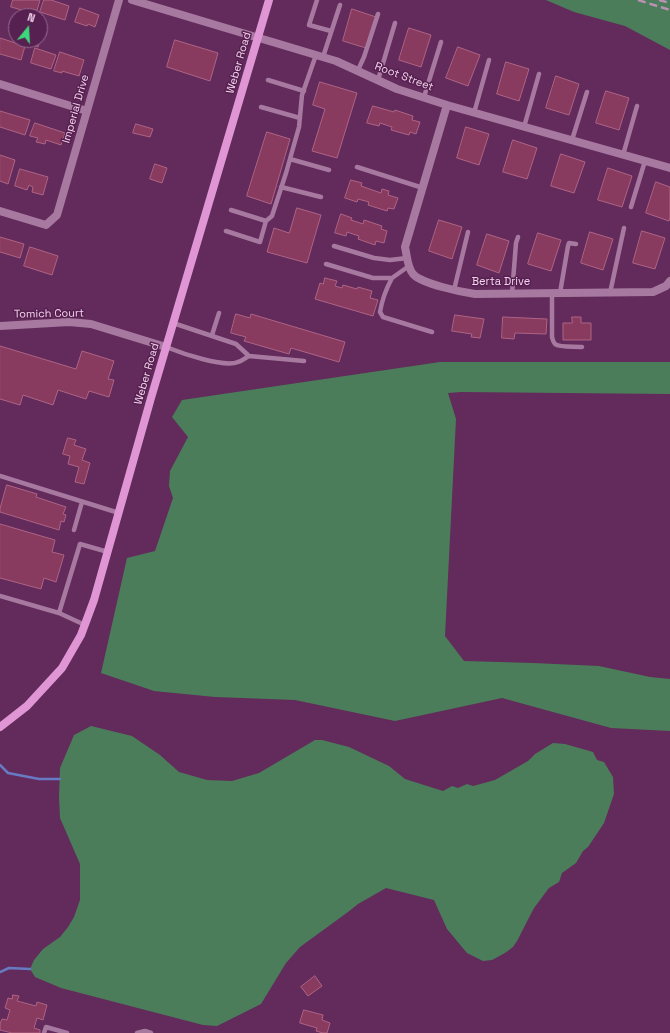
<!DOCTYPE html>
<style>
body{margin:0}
#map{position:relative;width:670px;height:1033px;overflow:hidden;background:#622b5b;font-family:"Space Grotesk",sans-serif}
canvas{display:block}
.north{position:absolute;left:8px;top:8px;width:40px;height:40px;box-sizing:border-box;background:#562050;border:1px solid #96688f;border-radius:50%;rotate:18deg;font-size:11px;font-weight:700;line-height:16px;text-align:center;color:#f5d3ee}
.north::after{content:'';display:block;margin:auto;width:14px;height:18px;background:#3fd77d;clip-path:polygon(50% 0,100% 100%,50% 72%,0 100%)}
</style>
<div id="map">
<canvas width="670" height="1033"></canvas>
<div class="north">N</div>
</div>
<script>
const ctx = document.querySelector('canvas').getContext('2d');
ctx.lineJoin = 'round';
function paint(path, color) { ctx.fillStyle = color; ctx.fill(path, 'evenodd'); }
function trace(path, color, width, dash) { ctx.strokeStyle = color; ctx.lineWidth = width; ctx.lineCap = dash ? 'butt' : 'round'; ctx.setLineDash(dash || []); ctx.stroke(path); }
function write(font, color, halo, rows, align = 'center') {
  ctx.font = font + ' "Space Grotesk",sans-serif'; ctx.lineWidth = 3; ctx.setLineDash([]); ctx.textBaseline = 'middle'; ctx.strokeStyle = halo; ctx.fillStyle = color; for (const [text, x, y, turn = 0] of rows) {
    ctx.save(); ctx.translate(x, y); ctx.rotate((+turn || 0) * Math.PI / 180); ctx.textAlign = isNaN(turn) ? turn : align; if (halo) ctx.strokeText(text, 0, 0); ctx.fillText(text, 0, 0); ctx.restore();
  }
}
const green = new Path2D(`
 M546,0H670V50L625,26L574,12Z
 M440,362H670V394L461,392L448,393L456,419L445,636L464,661L533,663L599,666L650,677L670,679V731L611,728L502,698L395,721L295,700L215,697L154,691L101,673L127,558L155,551L173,498L169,486L170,471L188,437L172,417L182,400Z
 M91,726L132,736L160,755L179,772L207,780L232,781L259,773L315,740H322L349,747L389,766L405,779L443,791L452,786L458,788L467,784L473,786L495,780L528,761L535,754L553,743L565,744L593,752L597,760L604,762L613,777L614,794L604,823L588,847L583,851L576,863L562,873L559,882L549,888L534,908L517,941L513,947L505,953L492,960L483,961L467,953L447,929L434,900L386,888L358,904L348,912L300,947L286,963L261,1004L217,1026L203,1025L61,988L35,977L30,969L34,960L43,949L60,937L68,927L74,917L80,900V864L60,818L59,797L60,768L74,735Z`);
const stream = new Path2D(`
 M0,765L8,773L39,779H60
 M0,972L9,968L30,969`);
const building = new Path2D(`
 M13,0H40L36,14L11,7Z
 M44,0H51L69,6L65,20L40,12Z
 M80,8L99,15L95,27L88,24L87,26L75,22Z
 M352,9L376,17L366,48L343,41Z
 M409,28L431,35L421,67L399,60Z
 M0,38L25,46L21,60L0,54Z
 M29,40H40L38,47L28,43Z
 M175,40L218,53L210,81L167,67Z
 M458,47L480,55L468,86L446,78Z
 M35,48L56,55L51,69L31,63Z
 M60,52L84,60L79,76L62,71V73L54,71Z
 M506,62L529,69L519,101L497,94Z
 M556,76L579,84L569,115L546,108Z
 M320,82L357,93L337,158L312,151L325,109L313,105Z
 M606,91L629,98L619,130L596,123Z
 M373,106L394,112L395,110L413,116L412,120L420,122L416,134L410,132L409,135L391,130L392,127L380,123L379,126L367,123Z
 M0,111L30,120L25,135L0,127Z
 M35,123L65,133L61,145L46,140L45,144L36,142L38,138L30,136Z
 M136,124L153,129L150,137L133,133Z
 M466,127L489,134L479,165L457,158Z
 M267,132L290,139L271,204L247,196Z
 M513,140L537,148L527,179L503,172Z
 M561,154L585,162L574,193L551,186Z
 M0,155L15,160L8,184L0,181Z
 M155,164L167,168L162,183L150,179Z
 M608,168L632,176L622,207L598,200Z
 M20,169L48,177L43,195L32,192L33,187L29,185L27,190L15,186Z
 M351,180L362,183L361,186L381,193L382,189L389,191L388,195L398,198L394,209L388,208L387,211L368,205L369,202L358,199L357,202L345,198Z
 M656,182L670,187V217L669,221L646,213Z
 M297,208L321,215L307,263L267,252L274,228L289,233Z
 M341,214L352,218L351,220L363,224L364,220L382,226L381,229L387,231L384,243L376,241L375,245L358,239L359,236L347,232L346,236L335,233Z
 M439,220L462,227L452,259L429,251Z
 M642,231L665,238L655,269L633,263Z
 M590,232L613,239L603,270L581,263Z
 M538,233L561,240L551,271L528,264Z
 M487,234L509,241L499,273L477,265Z
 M0,237L24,244L20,258L0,252Z
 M30,247L58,256L52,275L24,266Z
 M325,278L337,281L335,286L342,288L343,285L357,289L358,287L372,291L370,298L378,300L373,316L315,299L320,283L323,284Z
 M236,314L250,318L251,314L345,342L339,362L291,348L289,354L244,341L246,337L231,333Z
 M455,315L484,319L480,338L471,337L472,334L452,331Z
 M503,317L547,319L546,334L515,333L514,339L502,338Z
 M572,317H581V323H591V340H563V323H572Z
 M0,346L76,369L82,351L114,361L108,379L114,380L109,397L89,391L86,399L58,390L53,405L23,395L20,405L0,399Z
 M68,438L76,440L74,445L86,449L82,460L90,463L84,484L75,482L79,467L68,464L70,456L63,454Z
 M7,485L37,494L36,497L66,507L63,514L66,515L64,522L61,521L59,530L0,512V509Z
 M0,524L55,540L52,552L64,555L56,582L44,578L41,589L0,578Z
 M315,976L322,986L308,996L301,987Z
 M13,995L19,996L17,1001L36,1006L37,1002L47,1005L43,1020L37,1018L34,1028L40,1030V1033H12L0,1030V1024L2,1019L7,1020L10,1010L5,1008L8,998L12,999Z
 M304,1010L323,1015L322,1020L330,1023L327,1033H323L316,1031L317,1028L300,1023Z`);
const service = new Path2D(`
 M317,0L309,25L331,31
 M323,57L340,5
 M358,70L364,57L378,14
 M268,80L304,91
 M378,80L395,23
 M424,97L441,42
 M261,107L300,118
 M474,113L489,60
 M524,127L539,74
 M572,140L587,92
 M623,155L637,106
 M290,159L329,170
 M357,167L423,188
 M281,187L321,197
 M631,207L645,161
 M231,210L266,221
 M226,231L260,242L266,221L272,216L286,173L299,127L302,95L316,55
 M334,246L374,258L390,260L407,258
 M326,264L373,278H392L409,266
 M392,278C386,289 382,300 380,312L383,317L432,332
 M454,290L468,232
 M552,293V337C553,340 553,342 555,344C560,348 576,346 582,347
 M560,293L568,246L569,243L576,244
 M610,293L624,228
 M512,294L516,243L518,237
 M212,335L219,313
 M166,347C181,353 224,368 238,362C242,361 245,358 249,356L236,344L173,323
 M249,356L304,361
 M0,476L119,513
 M74,530L82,502
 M0,596L59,613L85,625
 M59,613L80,544L108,552
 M44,1033L46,1027L67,1033
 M137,1033L145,1031L151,1033`);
const minor = new Path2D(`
 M132,0L336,61L397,89L447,105L670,168
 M0,84L87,111
 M447,105L405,247C407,255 407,267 413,274C422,284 461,292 475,294L653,292L666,286L670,281
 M0,211L46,225L57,215L119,0
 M0,326L69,322L91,324L166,347`);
const secondary = new Path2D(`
 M0,727L27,706L62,668L81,635L94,600L151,398L269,0`);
const rail = new Path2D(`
 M638,0L670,10
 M659,0L670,3`);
const streetNames = [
 ["Weber Road",239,63,-74],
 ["Root Street",404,77,21],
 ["Imperial Drive",76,109,-74],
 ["Berta Drive",501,282],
 ["Tomich Court",49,314,-1],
 ["Weber Road",147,374,-74]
];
paint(green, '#4b7d5a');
trace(stream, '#697ac4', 2.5);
paint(building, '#883a5f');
trace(building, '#ae6485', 1);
trace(service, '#a879a0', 4.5);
trace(minor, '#a879a0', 8);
trace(secondary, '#e096d4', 8);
trace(rail, '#bb91b4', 2.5, [8, 4]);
write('11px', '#f5d3ee', '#562050', streetNames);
</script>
